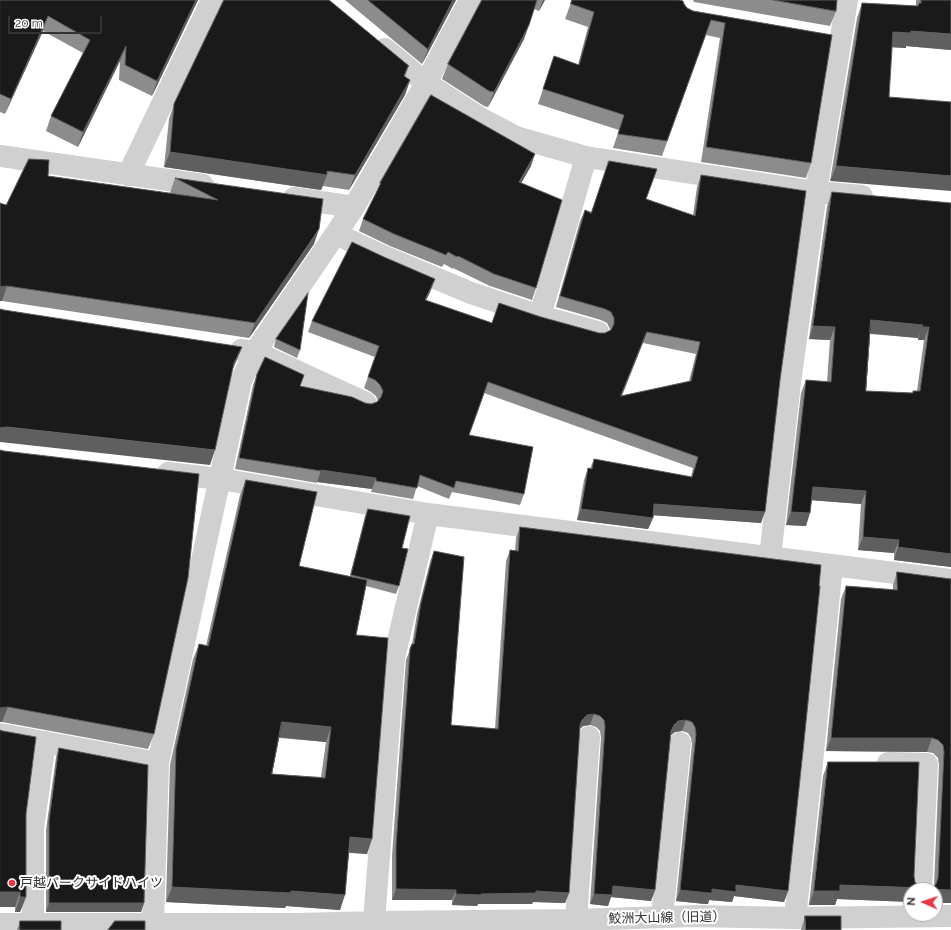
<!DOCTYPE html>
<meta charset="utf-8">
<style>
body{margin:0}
#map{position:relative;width:951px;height:930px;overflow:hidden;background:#fff;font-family:Raleway,sans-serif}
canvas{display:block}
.north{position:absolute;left:903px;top:882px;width:40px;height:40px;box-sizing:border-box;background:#fff;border:1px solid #adadad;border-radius:50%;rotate:273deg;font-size:11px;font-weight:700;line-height:16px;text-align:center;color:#333}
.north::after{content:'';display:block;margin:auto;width:14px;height:18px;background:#e63946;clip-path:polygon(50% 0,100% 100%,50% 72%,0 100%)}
.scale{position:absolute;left:8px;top:16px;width:94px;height:18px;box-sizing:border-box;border:2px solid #333;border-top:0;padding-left:5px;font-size:12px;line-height:14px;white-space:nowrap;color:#333;-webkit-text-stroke:3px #fff;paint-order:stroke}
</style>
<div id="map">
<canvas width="951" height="930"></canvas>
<div class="north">N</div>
<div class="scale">20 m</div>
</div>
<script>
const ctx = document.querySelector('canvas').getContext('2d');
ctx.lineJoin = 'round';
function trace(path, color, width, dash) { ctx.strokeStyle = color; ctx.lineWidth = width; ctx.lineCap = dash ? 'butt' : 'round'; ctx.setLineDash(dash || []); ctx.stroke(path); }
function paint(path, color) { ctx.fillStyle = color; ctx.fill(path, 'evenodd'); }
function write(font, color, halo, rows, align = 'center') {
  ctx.font = font + ' Raleway,"Noto Sans JP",sans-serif'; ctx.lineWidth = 4; ctx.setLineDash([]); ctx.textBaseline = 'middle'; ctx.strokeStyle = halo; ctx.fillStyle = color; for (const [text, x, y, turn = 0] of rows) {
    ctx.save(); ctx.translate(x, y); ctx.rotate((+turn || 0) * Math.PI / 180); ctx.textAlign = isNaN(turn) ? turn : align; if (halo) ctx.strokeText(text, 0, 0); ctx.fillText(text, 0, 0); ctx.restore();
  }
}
const minor = new Path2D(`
 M385,49L426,83L480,118L516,137L586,157L816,192L862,196
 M0,156L203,185
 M128,175L212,0
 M294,198L354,207
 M336,234L385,257L471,293L540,316L598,332
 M540,316L586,157
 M241,350L255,352L366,403
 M168,473L220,479L428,514L951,580
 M770,557L790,383L816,192L847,0
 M0,734L158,763
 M888,763L927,764L921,890
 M662,917L680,743
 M795,918L812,763L832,565
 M576,920L589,737
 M374,922L394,658L428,514
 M0,924H299L374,922L576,920L694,916L795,918L951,916
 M33,924V829L45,742
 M153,924L158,763L241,381L255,352L354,207L426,83L470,0`);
const wall = new Path2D(`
 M0,0H198L152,96L119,80L120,61L78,147L46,131L51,116L83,53L43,31L5,114L0,112Z
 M224,0L409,66L405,77L410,80L405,95L349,190L323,186L321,190L164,167L169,119L174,104Z
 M345,0H456L422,64Z
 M482,0H545L539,11L534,9L524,39L488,107L484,106L442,79L448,64Z
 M572,0H679L684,4L687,8L693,11L832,35L811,163L806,178L701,162L720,38L706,35L662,156L613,148L619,130L538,104L554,56L578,65L588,27L565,19Z
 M693,0H837L836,11L830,26L694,2Z
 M916,0H951V50L906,46V48L892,47L830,181L857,18L862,3L916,6Z
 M531,166L521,183L536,288L532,300L490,286L453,268V269L444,264L442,267L390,246L359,231L363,219L376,193L380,183Z
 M701,175L780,380L761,523L653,515V518L648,529L577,520L584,480L588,468L590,469L594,459L691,477L693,468L484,393L469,435L524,494L520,505L452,492L449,499L417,486L413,499L371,492L372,489L317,482V483L235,469L253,385L257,374L304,375L300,386L365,403L371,404L377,402L378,401L376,396L371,392L364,388L375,357L308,332L312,321L431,290L426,300L492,323L541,317L599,333H605L610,330V329L607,323L601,320L556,307L580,221L585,210L591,212L646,199L693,215L697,187ZM643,343L696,354L689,381L622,396Z
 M48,176L170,193L175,178L314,244L249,338L2,301L6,205Z
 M832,192L951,203V567L894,560V553L858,550L861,504L812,500L806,526L786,525L801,393L806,380L827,382L830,340L809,339L827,206ZM870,334L918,338V340H924L917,391H913L912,393L866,391Z
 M276,339L300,350L297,358L274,347Z
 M0,450L154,734L148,749L2,722H0Z
 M246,480L299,566L350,577L365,516L368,509L402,548L399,586L396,594L366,586L356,635L367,854L349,853L340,910L286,906L285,908L166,902L170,765L193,659L199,644L206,646L240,495ZM279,738L326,742L321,777L272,774Z
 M520,527L821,565L788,891L784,902L734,896L732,902L709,900L708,904H705L676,901L692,744L691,738L688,733L682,731L675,732L671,735L655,890L651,901L611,897L608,906L590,904L601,738L600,731L596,727L590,725L583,726L580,729L569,893L565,903L533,902L532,904H478L477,906L452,905V900H392V856L406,660L412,644L417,614L430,562L434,551L451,725L495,729L506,561L510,550L515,551L516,538Z
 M897,572L951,579V903L932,888L934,886L939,765L938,758L933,753L927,752L826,751L841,599L846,586L893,590V585Z
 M0,730L26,814V897L20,912H15V907H0Z
 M59,748L144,903L141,912H46V830L56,757Z
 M828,762L911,890V902L837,899L835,905H809L823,776Z
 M805,916L806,930H801Z
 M20,921L61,930H17Z`);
const shadedWall = new Path2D(`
 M196,0H198L152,96L157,81Z
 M453,0H456L422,64L428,49Z
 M543,0H545L539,11Z
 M48,16L43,31L5,114L11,99Z
 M529,25L524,39L488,107L494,92Z
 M911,31L951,34V50L906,46V48L887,47L893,32Z
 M126,46L120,61L78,147L83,132Z
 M410,80L405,95L349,190L355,175Z
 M170,152L327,175L321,190L164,167Z
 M535,154L531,166L515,194L519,182Z
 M836,166L951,176V191L830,181Z
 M319,229L314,244L249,338L255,323Z
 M435,279L431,290L421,311L425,300Z
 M7,286L2,301H0V287Z
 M871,320L923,325L918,338L866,333Z
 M813,326L835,327L830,340L809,339Z
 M922,327H929L924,340H918Z
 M242,347L236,362L229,378L234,363Z
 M7,427L215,450L210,465L0,442V428Z
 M321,470L376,478L372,489L317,482Z
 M813,487L866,491L861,504L808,500Z
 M654,504L765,512L761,523L650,515Z
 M581,509L653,518L648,529L577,520Z
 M791,512L810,513L806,526L786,525Z
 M863,537L899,540L894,553L858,550Z
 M898,547L951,554V567L894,560Z
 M1,707H8L2,722H0V708Z
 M594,714L590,725L583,726L578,730L582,720L587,715Z
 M686,720L682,731L675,732L670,736L674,725L678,721Z
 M282,722L331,727L326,742L277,737Z
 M831,738H932L927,752L826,751Z
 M350,837L372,839L367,854L344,852Z
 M736,885L788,891L784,902L734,896L732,902L709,900L708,904H705L676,901L680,890L712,889Z
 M840,885L924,888L923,890H911V902L837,899L835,905H809L814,891Z
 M613,886L655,890L651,901L611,897L608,906L590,904L594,894Z
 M172,887L291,891L345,895L340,910L286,906L285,908L166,902Z
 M396,889L456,890L452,900H392Z
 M927,889L951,890V903H935V890H926Z
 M536,891L569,893L565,903L533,902L532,904H478L477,906L452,905L456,894H481Z
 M0,892H20L15,907H0Z
 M20,897H26L20,912H15Z
 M49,903H144L141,912H46Z`);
const building = new Path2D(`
 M0,0H196L157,81L125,65L126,46L83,132L51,116L90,40L48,16L11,99L0,94Z
 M224,0H329L409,66H408L404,76L410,80L355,175L327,171V175L170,152L174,104Z
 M368,0H453L428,49Z
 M482,0H537L529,25L494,92L489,91L448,64Z
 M572,0H679L683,1L684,4L687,8L693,11L832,35L811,163L706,147L725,23L711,20L667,141L618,134L624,115L543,89L554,56L579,65L594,12L571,4Z
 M773,0H837L836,11Z
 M921,0H951V34L911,31V33L893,32L889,97L951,102V176L836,166L862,3L918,6L919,3H921Z
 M431,95L535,154L519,182L562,200L536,288L494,274L458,256L457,257L448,252L446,255L394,234L363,219L381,183H380Z
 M29,159L49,160L48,176L218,200L175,178L323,199L319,229L255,323L7,286L0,287V203L6,205Z
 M609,161L657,169L646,199L695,216L701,175L806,191L780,380L765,512L654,504L653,518L581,509L588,468L592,469L594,459L692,477L698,457L488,382L469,435L533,447L524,494L456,481L454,488L420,475L417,488L376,481V478L321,470V471L239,458L257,374L265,357L304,375L300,386L352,397L365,403L371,404L377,402L381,397L383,391L380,385L375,380L368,377L379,346L312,321L352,242L384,257L435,279L425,300L492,323L499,303L541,317L599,333H605L611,330L614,324V318L611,312L605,309L560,296L585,210L591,213ZM647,332L700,342L691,381L621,396Z
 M832,192L951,203V554L898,547L899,540L863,537L866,491L813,487L810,513L791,512L806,380L831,382L835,327L813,326ZM871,320L923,325L922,327H929L920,391H913V393L866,391Z
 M308,293L300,350L276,339Z
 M0,309L4,310L242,347L234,363L215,450L7,427L0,428Z
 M0,450L4,451L199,474L188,578L154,734L8,707L0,708Z
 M246,480L317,492L299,566L367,580L356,635L388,638L372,839L350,837L345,895L291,891L290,893L172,887L176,749L199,644L208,646ZM282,722L331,727L325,778L272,774Z
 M368,509L410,516L402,548L408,549L399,586L351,575Z
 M520,527L821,565L819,586H820L803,751L788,891L736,885V892L712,889V893H709L680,890L696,734L695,727L692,722L686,720L678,721L674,725L671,731L655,890L613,886L612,895L594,894L605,727L604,720L600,716L594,714L587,715L582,720L580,725L569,893L536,891V893L481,894V895L456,894V890L396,889V846L410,649L412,644H414L421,603L434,551L464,557L451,725L498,729L510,550L518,551Z
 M897,572L951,579V890L927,889L932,888L936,884L938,878L944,752L943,745L938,740L932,738H831L846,586L897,590Z
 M0,730L3,731L36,737L26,814V897H20V892H0Z
 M59,748L148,765L144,903H49V821Z
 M828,762H919L914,876L915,882L919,886L924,888L840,885V891H814Z
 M805,916H841V930H806Z
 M20,921H61V930H20Z
 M115,921H145V930H108Z`);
const markers = [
 [12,883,4,"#e63946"]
];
const poiNames = [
 ["戸越パークサイドハイツ",20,883]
];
const streetNames = [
 ["鮫洲大山線（旧道）",667,918,-1]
];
trace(minor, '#d0d0d0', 22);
paint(wall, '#8c8c8c');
paint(shadedWall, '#5f5f5f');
paint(building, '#1a1a1a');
trace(building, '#5f5f5f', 1);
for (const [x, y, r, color] of markers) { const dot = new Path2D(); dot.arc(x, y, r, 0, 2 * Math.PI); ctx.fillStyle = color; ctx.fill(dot); trace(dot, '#fff', 1.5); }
write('13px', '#333', '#fff', poiNames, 'left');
write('13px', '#333', '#fff', streetNames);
</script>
